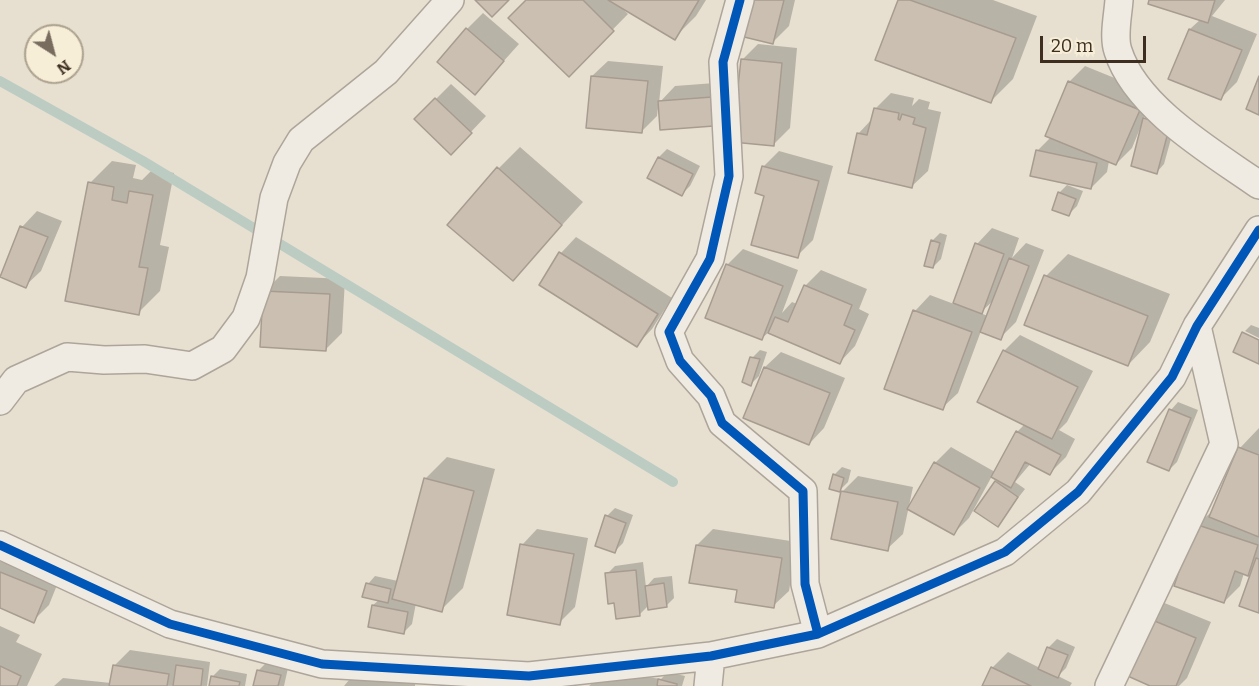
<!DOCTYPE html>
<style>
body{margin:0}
#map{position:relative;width:1259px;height:686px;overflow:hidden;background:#e7e0d1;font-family:Bitter,serif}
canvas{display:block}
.north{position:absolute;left:24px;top:24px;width:60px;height:60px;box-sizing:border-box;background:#f7eed8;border:2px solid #ada18e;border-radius:50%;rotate:144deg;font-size:16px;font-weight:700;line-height:24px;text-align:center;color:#3d2e20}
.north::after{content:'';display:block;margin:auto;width:21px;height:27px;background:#786c5e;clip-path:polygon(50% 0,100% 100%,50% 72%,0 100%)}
.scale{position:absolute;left:1040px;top:36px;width:106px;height:27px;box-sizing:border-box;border:3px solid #3d2e20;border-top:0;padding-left:8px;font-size:18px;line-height:21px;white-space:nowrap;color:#3d2e20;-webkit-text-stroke:4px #f7eed8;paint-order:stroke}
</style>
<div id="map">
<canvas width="1259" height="686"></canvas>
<div class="north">N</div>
<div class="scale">20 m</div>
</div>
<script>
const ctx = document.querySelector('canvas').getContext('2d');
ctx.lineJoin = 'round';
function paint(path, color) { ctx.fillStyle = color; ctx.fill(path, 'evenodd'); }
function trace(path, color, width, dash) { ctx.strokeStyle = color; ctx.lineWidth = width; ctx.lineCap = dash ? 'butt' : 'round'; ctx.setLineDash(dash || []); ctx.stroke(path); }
const shadow = new Path2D(`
 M528,0H706L696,16L674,38L623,9L628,14L569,74Z
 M750,0H795L789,26L773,42Z
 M899,0H993L1037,16L1013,79L991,101Z
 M1151,0H1225L1212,16L1257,34L1237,82L1221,98L1170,78L1190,29L1201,19Z
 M483,13L519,44L475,93L467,29Z
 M758,44L797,48L790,128L774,144L742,60Z
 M608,61L663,66L659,103L675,86L728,82L729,109L658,108L657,116L641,132L592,76Z
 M1085,66L1154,94L1143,120L1153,111L1177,117L1164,164L1157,172L1141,126L1132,148L1116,164L1109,161L1107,172L1091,188L1037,151L1051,137L1047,135L1070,81Z
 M451,84L486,116L451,153L416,119Z
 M891,93L914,98L912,106L919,99L930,102L928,109L941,112L928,171L912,186L858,134L872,119L875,109Z
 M520,147L583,202L513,279L498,169Z
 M667,149L700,166L690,186L682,194L649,178L659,157Z
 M779,151L833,166L813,240L797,256L766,195L763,167Z
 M112,161L136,165L133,178L142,180L153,169L174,173L160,245L169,247L160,291L138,313L90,183Z
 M1067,185L1083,191L1077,206L1069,214L1059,193Z
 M37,211L62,221L41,271L25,286L0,276L22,227Z
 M992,228L1019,238L1012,258L1026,243L1044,250L1016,322L1000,338L981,331L958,393L942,408L886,388L915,311L930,295L954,304L977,244ZM995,299L988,316L980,313Z
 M940,233L947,235L941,259L933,267L932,241Z
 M576,237L672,298L652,329L637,345L561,253Z
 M743,249L798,270L782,313L792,302L797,304L805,286L821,270L867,289L859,309L869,314L855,346L840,362L769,332L762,338L727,265Z
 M1068,254L1170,294L1150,342L1128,365L1046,276Z
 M280,276L345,279L342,333L326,349L264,292Z
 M1251,325L1259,328V338L1245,331Z
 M1020,335L1093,371L1067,422L1059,430L1075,439L1066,457L1050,473L1031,463L1015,482L1025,489L997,525L996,482L999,479L992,476L969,518L953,534L935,463L951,447L995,472L1017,432L1025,424L1004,351Z
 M760,350L767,352L759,376L751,384L752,358Z
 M781,352L845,378L824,428L809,444L745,418L765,367Z
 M1178,402L1198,410L1177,462L1169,470L1149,461L1171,410Z
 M1259,428V611L1254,568L1248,574L1244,573L1240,586L1224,602L1196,525L1214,510L1240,448Z
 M447,457L495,469L463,588L441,610L416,603L412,624L404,632L373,605L379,600L368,584L375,576L398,581L425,479Z
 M842,467L851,470L848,482L840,490L834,475Z
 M858,476L913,487L903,534L887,549L842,492Z
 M615,508L633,515L623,543L615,551L607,516Z
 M537,529L588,538L575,607L559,623L522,545Z
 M713,529L797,542L789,591L773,606L697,545Z
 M9,553L61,575L49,605L33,621L0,607V562Z
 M643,562L646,587L654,578L672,576L674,598L666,606L649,605L640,614L615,602L607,574L615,566Z
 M1162,602L1211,622L1187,678L1179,686H1154L1123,673Z
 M0,626L20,635L16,642L42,654L27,686H0Z
 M1057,639L1075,647L1066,668L1058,676L1072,683L1070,686H984L992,668L1008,652L1040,668L1049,647Z
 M130,650L210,662L207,686H54L63,678L111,683L114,666Z
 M266,663L288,668L284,686H255L258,671Z
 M360,667L416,673L415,686H344Z
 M220,669L247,674L245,686H210L212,677Z
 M605,671L661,679L668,672L685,676L682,686H589Z`);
const stream = new Path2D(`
 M0,81L143,161L673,482`);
const building = new Path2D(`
 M475,0H509L492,17Z
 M526,0H583L614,31L569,77L508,18Z
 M608,0H699L675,40Z
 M748,0H784L773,44L740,36Z
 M898,0H910L1016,38L991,103L875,60Z
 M1149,0H1215L1208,23L1148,4Z
 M466,28L504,61L475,95L437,62Z
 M1189,29L1242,50L1221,100L1168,79Z
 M741,59L782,63L774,146L732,142Z
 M591,76L648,81L642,133L586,128Z
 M1259,76V115L1246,109Z
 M1068,81L1140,110L1116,165L1045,136Z
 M712,97L714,126L660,130L658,101Z
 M435,98L472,133L451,155L414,119Z
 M874,108L899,113L898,119L900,120L902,114L915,118L913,124L926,128L912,188L848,173L857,133L867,135Z
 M1143,118L1170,125L1157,174L1131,166Z
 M1036,150L1097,163L1091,189L1030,176Z
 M658,157L693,174L682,196L647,178Z
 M762,166L819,181L798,258L751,245L764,196L755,193Z
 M497,167L562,225L513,281L447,225Z
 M88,182L114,187L112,200L127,203L129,191L153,195L139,267L148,268L139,315L65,301Z
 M1058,192L1076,199L1069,216L1052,210Z
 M20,226L48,237L26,288L0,277Z
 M931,240L940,243L933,268L924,266Z
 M975,243L1004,254L982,314L953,303Z
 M559,252L658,314L637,347L539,285Z
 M1009,258L1029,266L1001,340L980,332Z
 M726,264L783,286L762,340L705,318Z
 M1044,275L1148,316L1128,366L1024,325Z
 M804,285L852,305L844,325L855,330L840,364L768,333L775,317L788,322Z
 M263,291L330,294L326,351L260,347Z
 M913,310L972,332L943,410L884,389Z
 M1242,332L1259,340V364L1233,352Z
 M1003,350L1078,387L1052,439L977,402Z
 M750,357L760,359L751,386L742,382Z
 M764,367L830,393L809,445L743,418Z
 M1169,409L1191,418L1169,471L1147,462Z
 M1016,431L1061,455L1050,475L1025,462L1011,488L991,477Z
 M1238,447L1259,455V537L1209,517Z
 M934,462L980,488L954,535L907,509Z
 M833,474L844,478L840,492L829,489Z
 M424,478L474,491L442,612L392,599Z
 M995,481L1018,497L998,527L974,511Z
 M841,491L898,502L888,551L831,539Z
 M605,515L626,523L615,553L595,546Z
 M1195,524L1258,545L1248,576L1235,571L1224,603L1174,586Z
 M520,544L574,554L560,625L507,615Z
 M696,545L782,558L774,608L735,602L737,590L689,583Z
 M1256,558L1259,559V613L1239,606Z
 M636,570L640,616L616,619L614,603L608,604L605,573Z
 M0,572L47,591L34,623L0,608Z
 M366,583L391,589L388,603L362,597Z
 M664,583L667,607L648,610L645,586Z
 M372,605L408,612L404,634L368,627Z
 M1145,617L1196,638L1176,686H1150L1121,673Z
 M1047,647L1068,655L1058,678L1038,669Z
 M113,665L169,674L167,686H109Z
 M176,665L203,669L201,686H173Z
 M0,666L21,676L17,686H0Z
 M991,667L1031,686H982Z
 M257,670L281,675L278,686H253Z
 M211,676L240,682L239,686H209Z
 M658,679L677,684V686H657Z`);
const minor = new Path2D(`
 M740,0L723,62L729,176L710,259L669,332L680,361L711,396L722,423L803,491L805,584L818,634
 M1119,0C1118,15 1113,37 1118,51C1136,108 1212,152 1259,185
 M0,401L16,380L67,357L104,360L145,359L192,366L223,349L246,318L260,278L274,198L287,163L301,140L386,72L450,0
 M0,545L170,624L322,664L529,676L711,656L818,634L1005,552L1078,492L1172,377L1197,326L1259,230
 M708,686L711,656
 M1109,686L1224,444L1197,326`);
const cycleway = new Path2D(`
 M740,0L723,62L729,176L710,259L669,332L680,361L711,396L722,423L803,491L805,584L818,634
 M0,545L170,624L322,664L529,676L711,656L818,634L1005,552L1078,492L1172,377L1197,326L1259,230`);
paint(shadow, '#0003');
trace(stream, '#bcccc2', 10);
paint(building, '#cbbfb2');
trace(building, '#a89c90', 1.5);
trace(minor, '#ada599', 30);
trace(minor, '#efebe3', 27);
trace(cycleway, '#0057b8', 9);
</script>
